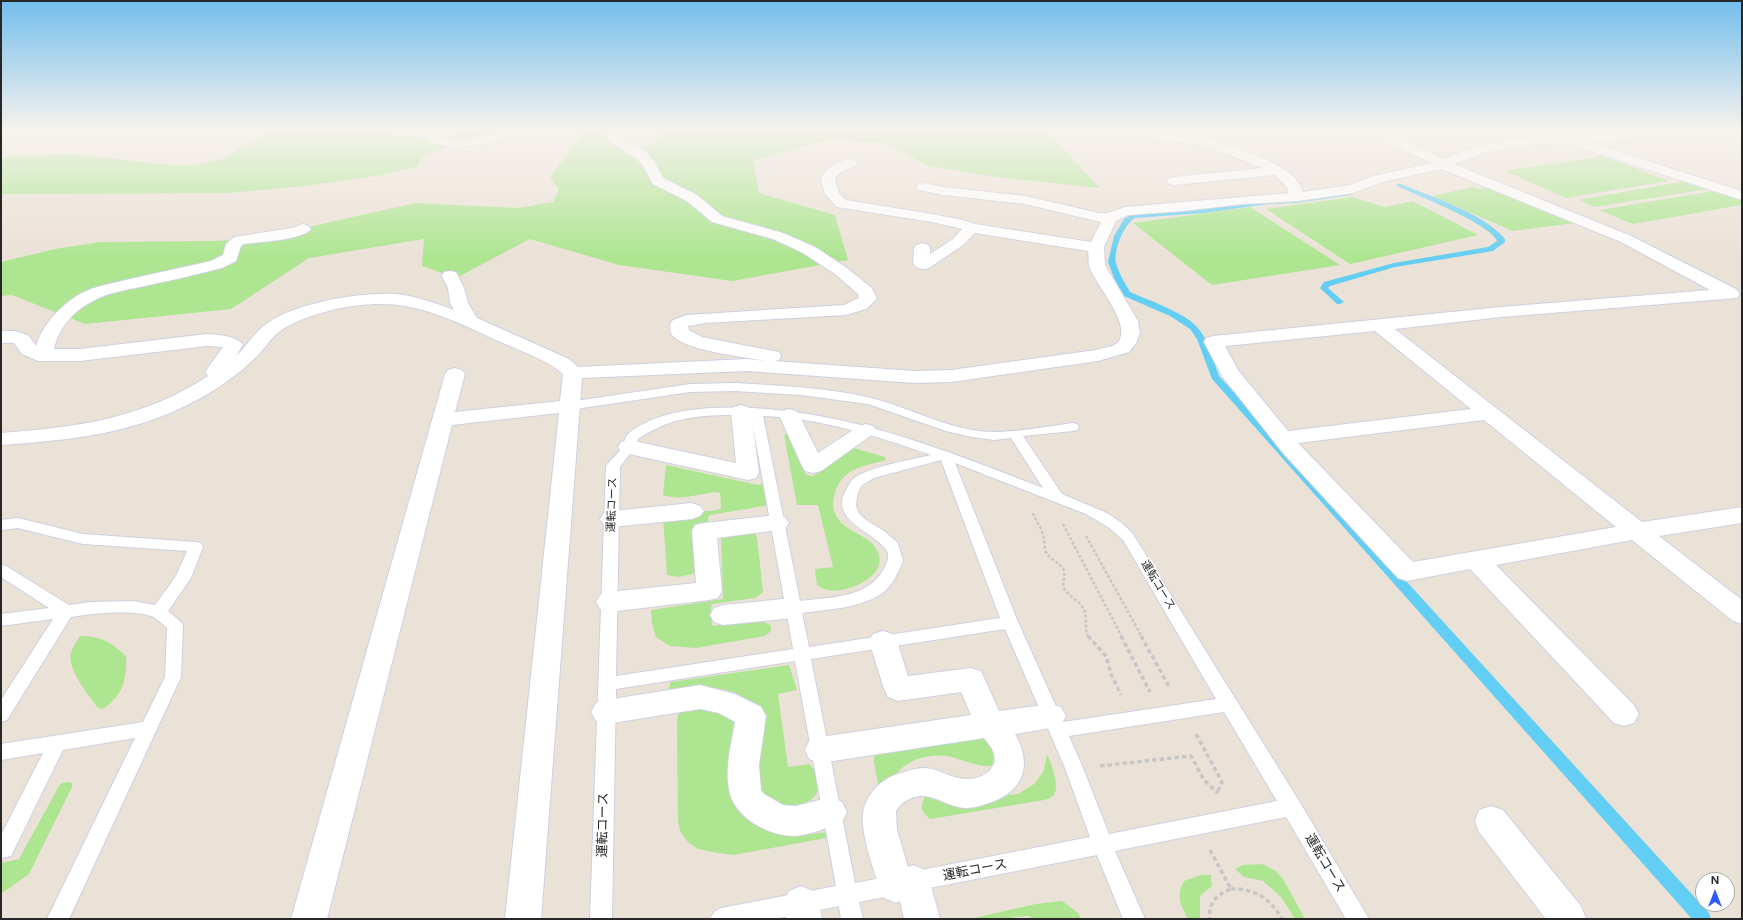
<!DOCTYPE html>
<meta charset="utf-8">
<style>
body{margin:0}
#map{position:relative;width:1743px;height:920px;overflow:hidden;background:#ebe2d7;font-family:Figtree,sans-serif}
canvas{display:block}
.frame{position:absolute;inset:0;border:2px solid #272727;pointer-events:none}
.north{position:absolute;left:1695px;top:872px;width:40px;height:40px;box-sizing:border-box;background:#fff;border:1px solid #a9a9a9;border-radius:50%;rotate:0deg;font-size:11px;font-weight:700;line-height:16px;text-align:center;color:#272727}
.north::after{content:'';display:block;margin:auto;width:14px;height:18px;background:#2f58ff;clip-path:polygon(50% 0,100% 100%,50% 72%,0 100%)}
</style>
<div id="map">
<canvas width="1743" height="920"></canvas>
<div class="frame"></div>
<div class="north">N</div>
</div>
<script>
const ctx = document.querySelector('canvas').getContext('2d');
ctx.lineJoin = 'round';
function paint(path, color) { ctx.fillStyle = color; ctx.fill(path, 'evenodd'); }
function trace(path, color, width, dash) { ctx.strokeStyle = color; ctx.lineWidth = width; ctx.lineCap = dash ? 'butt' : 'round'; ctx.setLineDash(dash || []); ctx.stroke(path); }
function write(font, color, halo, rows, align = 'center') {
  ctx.font = font + ' Figtree,"Noto Sans JP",sans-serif'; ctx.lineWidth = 3; ctx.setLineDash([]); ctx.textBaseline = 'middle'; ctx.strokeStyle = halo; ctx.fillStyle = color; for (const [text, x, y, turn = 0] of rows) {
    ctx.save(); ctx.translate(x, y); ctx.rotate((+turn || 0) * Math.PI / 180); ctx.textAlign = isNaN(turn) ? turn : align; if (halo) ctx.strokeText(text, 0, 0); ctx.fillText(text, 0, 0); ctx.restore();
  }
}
const green = new Path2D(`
 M265,129H524L451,146L424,155L417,167L382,175L305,186L229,193L1,194V158L28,155L74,154L170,165H195L222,159L260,136Z
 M582,129H615L619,141L638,147L653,145L663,129H1045L1100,188L997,177L929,166L885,143L832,139L753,160L759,193L835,215L848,260L732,281L619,265L530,239L456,278L422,266L424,239L309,258L231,309L85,324L12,295L1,296V262L55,249L100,242L212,241L255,239L415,203L518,208L553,202L559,189L550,177L578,140Z
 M1603,156L1669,181L1566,198L1505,171Z
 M1686,181L1708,189L1594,207L1579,200Z
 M1473,187L1477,189L1486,188L1574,223L1513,231L1432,196Z
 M1714,191L1742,200V205L1633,224L1599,210Z
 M1352,197L1385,207L1413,201L1478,235L1350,264L1266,209Z
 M1250,207L1340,265L1212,285L1133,223Z
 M788,433L806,475L813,476L854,448L885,457L886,460C864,466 842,468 835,493C824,534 873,529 879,555C885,578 846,594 828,590C825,590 821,587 817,585L815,569L833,567L818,505H797L784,435Z
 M666,465L758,485L765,483L770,505L710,515L708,517L712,567L711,570L678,577L667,575L663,518L664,516L718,510L721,508L720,493L715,492C699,494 679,501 663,495Z
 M751,533L755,534L757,537L763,592L755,598L712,604L711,608L712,625L714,626C730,624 759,616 771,626V631L765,636L696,648L670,646L656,637L652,623L651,610L723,599L721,537Z
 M80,636C101,636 111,642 126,656C127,680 123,695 103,709L98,708C89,696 66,668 71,652C73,647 77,641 80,636Z
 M789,665L797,690L778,694L788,767L810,764C834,796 803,813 772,802C768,801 763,796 759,794L752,706C749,703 745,699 741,696C723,684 688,689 668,690L671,682Z
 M706,708C714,711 730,714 735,723C739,732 729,756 728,767C721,829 780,840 828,832L829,835L826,838L734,855L718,853L698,849L688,842L681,833L678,822L677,721L678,714L686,710Z
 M1003,731L1000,764C983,769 971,763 955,758C935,752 910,757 896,774C892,781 887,813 885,822L874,762V756L877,752Z
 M1047,754C1051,762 1061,789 1053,796C1051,798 1047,799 1044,800L930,819C920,810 920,807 926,794L1002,796L1018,794L1034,784L1041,775L1044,770Z
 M69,782L72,783V787L29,874L1,894V863L19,859L59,786L62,783Z
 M1262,864L1276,871L1283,879L1305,919H1295L1282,898L1263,881L1244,877L1235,869L1243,865Z
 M1201,875H1211L1212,886L1200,896V919H1188C1181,903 1175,898 1184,881Z
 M1062,901L1077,912L1082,919H1032L1030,916L1016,917L1009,919H969L1036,904Z`);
const stream = new Path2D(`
 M1397,184H1401C1430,196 1485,214 1505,239V242L1493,251L1395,267L1330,286L1328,288L1344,302L1340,304H1337L1320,288L1324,282L1394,263L1488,247L1497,241C1491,224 1416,195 1397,186Z
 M1349,192L1351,193V195L1295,203L1268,204L1204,213L1135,218C1124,224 1113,251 1116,263C1119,274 1125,283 1130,292C1148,300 1183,312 1196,326C1209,339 1213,360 1219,376L1709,913L1711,919H1692L1212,379L1197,339L1190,329L1170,316L1124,296L1115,280L1108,262L1114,236L1124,219L1131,215L1204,209L1268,200L1295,199Z`);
const pathFar1 = new Path2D(`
 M1033,513C1035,520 1040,525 1042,532C1046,540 1042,548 1048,555C1051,560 1058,562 1062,567C1068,575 1060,583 1065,590C1071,598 1081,602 1084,610C1088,619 1084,629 1088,637
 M1063,524L1122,637
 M1086,536L1142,637`);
const path = new Path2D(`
 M1088,636L1106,656L1111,674L1121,695
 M1121,636L1150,692
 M1141,636L1170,688
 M1196,734L1222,782L1218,791
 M1100,766L1191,756L1204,780L1218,793
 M1210,850L1231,889C1217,894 1208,903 1210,919
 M1231,889C1254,888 1271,899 1282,919`);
const service = new Path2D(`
 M735,383C780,386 827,387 871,398C911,408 953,432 994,432C1018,432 1049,426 1073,423L1077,424L1079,427L1077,430L1073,431L1023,436L1062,494L1107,513L1123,524L1133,534L1299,801L1369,919H1346L1286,817L1115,851L1145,919H1123L1097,855L859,902L863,919H841L839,906L774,919H710L714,912L721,908L836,886L795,661L616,689L612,919H590L606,466C611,459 620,453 623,445C625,441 625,437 628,434C650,415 683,410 711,408C827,402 937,447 1043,488L1011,438L994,440L972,437L946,431L868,404L801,395L735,391L690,392L569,410L565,409L563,406L565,403L569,402L690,384ZM726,415H751L793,649L616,676L620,467L635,447L638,439C668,419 691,416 726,415ZM763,416C820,418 877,436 931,455C911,460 864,467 851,481C849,484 847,488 845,492C831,520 871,531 885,548C890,553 888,561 885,567C869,599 830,597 800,601ZM941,460L1000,618L809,647L802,613C827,609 858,609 881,594C892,587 898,573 903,561L898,543L884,531L866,520L859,513L856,506L857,496L861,486L874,478ZM955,463L1086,514L1108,527L1123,540L1216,699L1063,722L1018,622ZM1005,629L1065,768L1090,837L855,883L811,659ZM1224,712L1277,801L1109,834L1083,768L1069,736Z
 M18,518L83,534L196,542L201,543L203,547L191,578L168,611L181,622L183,626L181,677L69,919H47L135,738L63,750L11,856L1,858V835L43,753L1,760V744L143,722L165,677L167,628C163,625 159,620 155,618C139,608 89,614 71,617L7,720L1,722V700L53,619L1,626V614L49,608L1,577V565L6,566L69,605L91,602L133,601L155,605L176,576L187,551L83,544L18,528L1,530V520Z`);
const minor = new Path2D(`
 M381,129L428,130L468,129L466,132L439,136C460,147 491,133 512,129C518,128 525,129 531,129L529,132L489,143L460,147L447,146L432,142L425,137L387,133L383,132Z
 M608,129H620L617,133L619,136L647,153L655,162L663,178L697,195L722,216L783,233L815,247L847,268L872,288L877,299L866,309L846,315L705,323L688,326L689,330L702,337L779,352L781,356L779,360L774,361L915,371L951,370L1096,350C1103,348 1115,347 1119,341C1131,322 1095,285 1089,266C1088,261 1089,255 1088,251L975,233L963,245L929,268C921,270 917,269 913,263L914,248L916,245L922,243L928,245L930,248V254L953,239L962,229L932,222L837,207L825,194L821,180C824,168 842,157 855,160L857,163C851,171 837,169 835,180L839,193L846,200L932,214L963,220L975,224L1091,242L1101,222L1025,204L944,195L918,190L916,187L918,184L923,183L944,187L1025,196L1099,213H1108L1125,207L1289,193L1287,187L1275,175L1174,185L1169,184L1167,181L1169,178L1174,177L1263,168L1200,144L1163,141L1139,135L1137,132L1141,129L1163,133L1193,136L1190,129H1202L1209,138C1236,150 1294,161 1303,192L1350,185L1373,176L1432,163L1390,144L1370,129H1384L1398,138L1444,159L1475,147L1525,137L1673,129L1671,132L1655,137L1588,142L1742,191V200L1572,145L1570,143L1525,145L1483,153L1454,164L1631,236L1736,289L1740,294L1737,298L1501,317L1395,329L1642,522L1742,507V523L1659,536L1742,600V624L1733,621L1632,540L1496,565L1634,705L1639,714L1634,723L1624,726L1614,723L1470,569L1407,581L1398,578L1283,453L1222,376L1204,342L1206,338L1213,336L1501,307L1710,290L1621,242L1442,169L1382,182L1353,193L1297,201L1243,204L1182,211L1128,215L1116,221L1104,247L1105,265L1138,321L1140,333L1136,343L1129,352L1098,361L951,382L915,383L747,371L582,378L541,919H505L559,413L452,425L327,919H291L445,374L448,370L455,368L462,370L465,374L455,412L560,401L563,374C547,360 523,352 503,343C472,329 439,312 405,306C369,299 314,310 283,329C271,336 264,351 253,360C231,381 205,397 179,409C123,435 61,441 1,445V433C78,427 142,419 208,376L205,372L223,347L207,346L80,361H38L22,354L14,343H1V331H15L28,335L36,346C43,324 60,306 80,294C95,286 114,283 130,279C157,273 184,267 211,261L223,255L226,244L234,237L292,228L303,224L308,226L311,229C303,240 258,242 244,244L241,246L236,261L222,268C195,275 168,281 140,287C125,290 107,293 93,301C73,311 59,328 54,349H80L207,334C218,335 236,335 243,345L236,356C247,346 255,331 268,323C297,302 369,290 404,295C421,298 438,304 454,310L450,303L448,288L442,276L444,272L450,271L456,272L464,288L468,303L477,318L569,359L578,367L747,359L766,361C745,357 687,351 673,336C670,333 670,328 670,324L673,320L687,315L844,305L859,298L858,294L835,274L803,253L773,239L712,222L687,201L653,184L642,164L637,159L611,142L605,133ZM1375,331L1471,409L1288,431L1238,370L1225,346ZM1484,420L1616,527L1413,562L1298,443Z
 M741,405L748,407L751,411L759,473L756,478L748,480L629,454L621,452L618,447L621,442L629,440L736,463L731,411L734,407Z
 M789,409L796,411L799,415L818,453L859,426L866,424L873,426L877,430L873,434L821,471L813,473L805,471L802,466L779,415L782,411Z
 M692,503L700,506L704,511L700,516L692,519L612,527L604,525L600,519L604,513L612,511Z
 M777,515L785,517L789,523L785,529L717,538L722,591L718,598L709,600L609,612L600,609L596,602L600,595L609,592L696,583L692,531L695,525L704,523Z
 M793,598L802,601L806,608L802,615L793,618L723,625L714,622L710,615L714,608L723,605Z
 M883,631L893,634L897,641L908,676L971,668L981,671L999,711L1051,704L1061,707L1066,716L1061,725L1051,728L1015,734C1032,764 1025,790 992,802C983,805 975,808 965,808C950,807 934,795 921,796C910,797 902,802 896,811L897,830L908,867L913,865L925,870L930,882L940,919H904L900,901L896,903L884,898C876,879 860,833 863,813C866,795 879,781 895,775C905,772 914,768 924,768C940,768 952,780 968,779C983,779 1000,768 993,751C991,746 987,742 984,738L820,763L809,759L805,750L809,741L820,737L971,715L961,692L898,701L888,697L884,689L869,641L873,634Z
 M700,685L735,694L761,707L766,716L759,765L761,790L764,794L783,805L796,806L831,797L842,802L847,812L842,822C830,827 809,835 796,836C771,837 737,819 730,794C724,771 731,745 735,722L719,713L700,709L606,724L596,721L591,712L596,703L606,700Z
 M1491,806L1503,810L1581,906L1586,919H1546L1479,832L1475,821L1479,810Z
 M801,886L813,891L819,903L822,919H786L783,903L789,891Z`);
const streetNames = [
 ["運転コース",612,505,-88],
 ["運転コース",1158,585,59]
];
const nearStreetnames = [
 ["運転コース",603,825,-89],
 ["運転コース",1325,863,59],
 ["運転コース",975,870,-11]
];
paint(green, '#ade590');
paint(stream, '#63cef3');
trace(service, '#ccd0e1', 2);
trace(minor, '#ccd0e1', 2);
trace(pathFar1, '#c7c7c7', 2.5, [3, 2]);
trace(path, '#c7c7c7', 3.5, [4.5, 3]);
paint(service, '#fff');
paint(minor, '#fff');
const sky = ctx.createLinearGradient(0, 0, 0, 258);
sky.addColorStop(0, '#73beec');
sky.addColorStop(0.5, '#f6f2ed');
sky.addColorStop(1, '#f6f2ed00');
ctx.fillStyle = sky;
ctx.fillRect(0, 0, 1743, 258);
write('11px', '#272727', '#fff', streetNames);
write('13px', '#272727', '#fff', nearStreetnames);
</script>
